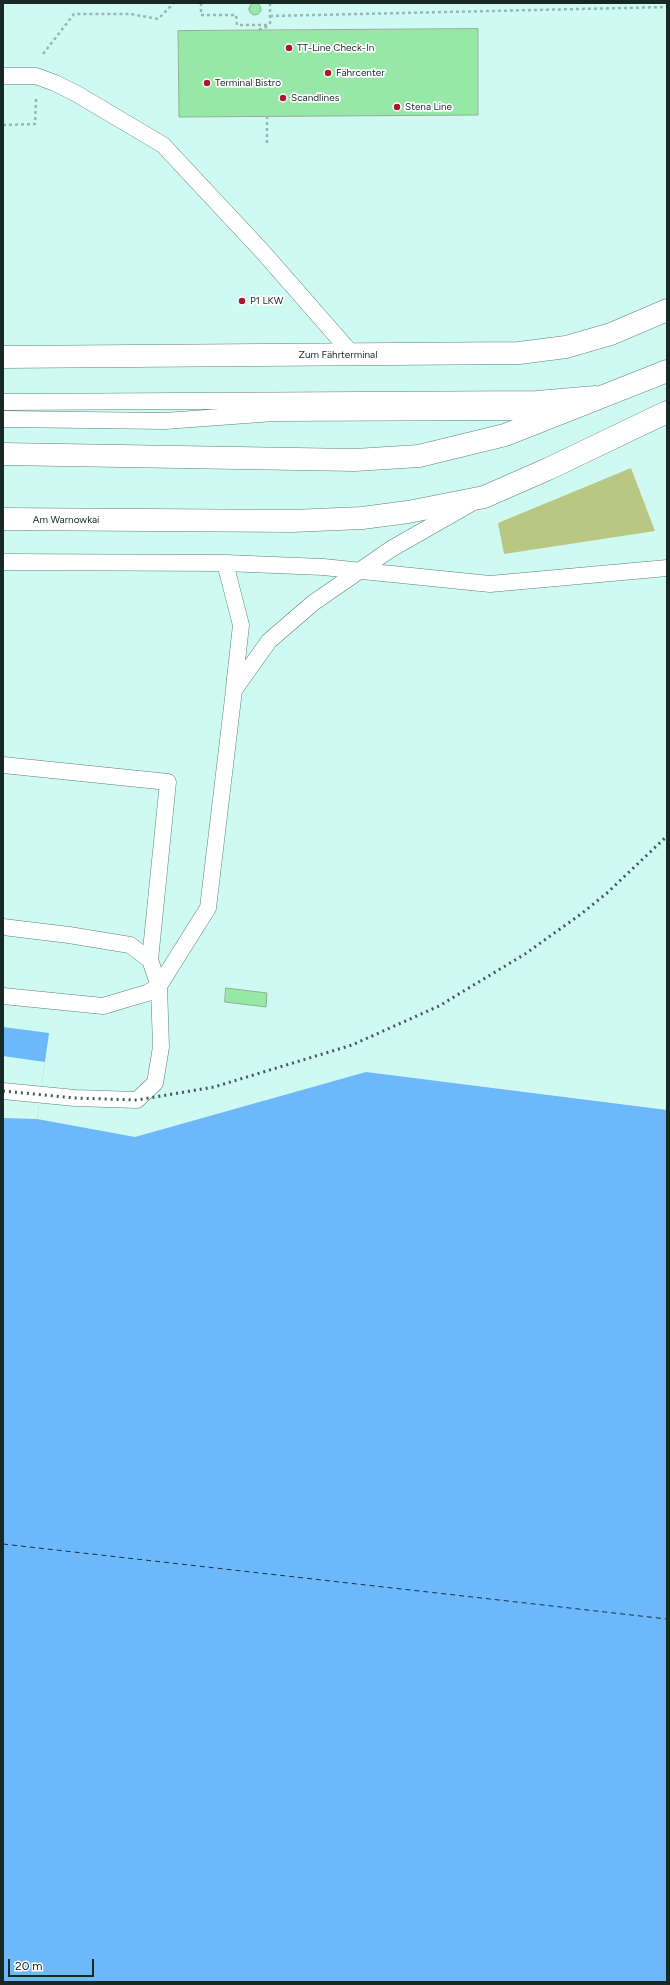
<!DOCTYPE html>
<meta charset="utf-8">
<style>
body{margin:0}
#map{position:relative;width:670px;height:1985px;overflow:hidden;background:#cffaf1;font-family:Figtree,sans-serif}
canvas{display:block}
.frame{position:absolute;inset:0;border:4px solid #182825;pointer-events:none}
.scale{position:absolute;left:8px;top:1959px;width:86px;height:18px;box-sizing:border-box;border:2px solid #182825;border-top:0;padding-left:5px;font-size:12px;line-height:14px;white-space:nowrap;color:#182825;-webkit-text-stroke:3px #fff;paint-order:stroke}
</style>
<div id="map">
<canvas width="670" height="1985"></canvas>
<div class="frame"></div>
<div class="scale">20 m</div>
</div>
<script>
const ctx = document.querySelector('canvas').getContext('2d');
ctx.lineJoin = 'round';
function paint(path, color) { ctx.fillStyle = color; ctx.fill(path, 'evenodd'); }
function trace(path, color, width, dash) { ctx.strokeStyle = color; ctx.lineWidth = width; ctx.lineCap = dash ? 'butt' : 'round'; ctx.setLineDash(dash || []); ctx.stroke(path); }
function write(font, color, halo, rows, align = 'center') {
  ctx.font = font + ' Figtree,sans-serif'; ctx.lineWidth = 3.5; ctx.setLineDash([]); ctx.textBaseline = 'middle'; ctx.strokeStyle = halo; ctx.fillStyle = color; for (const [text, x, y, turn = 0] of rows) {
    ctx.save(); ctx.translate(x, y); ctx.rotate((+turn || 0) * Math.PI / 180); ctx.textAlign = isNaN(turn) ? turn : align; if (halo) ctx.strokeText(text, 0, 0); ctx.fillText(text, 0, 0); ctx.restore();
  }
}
const green = new Path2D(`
 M631,468L655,531L504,554L498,523Z`);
const water = new Path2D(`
 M3,1027L49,1033L37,1119L135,1137L366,1072L667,1110V1982H3Z`);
const pier = new Path2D(`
 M3,1056L45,1062L37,1119L3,1118Z`);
const ferry = new Path2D(`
 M3,1544L667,1619`);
const building = new Path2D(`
 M249 9a6 6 0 1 1 12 0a6 6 0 1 1-12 0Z
 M478,29V115L179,117L178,31Z
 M226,988L267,993L266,1007L225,1002Z`);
const path = new Path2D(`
 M201,3V15H236L237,25H270
 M270,3V25
 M270,16L667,7
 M259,30L270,25
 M43,54L74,14H131L158,19L174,3
 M267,116V145
 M3,125L35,124L36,99`);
const service = new Path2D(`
 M3,76H36L55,83L77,94L163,145L262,251L353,355
 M3,402L537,399L595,394
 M3,419L165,421L274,413L522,412L559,408
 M3,562L225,563L323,567L490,584L667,568
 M225,563L241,625L234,688
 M3,765L168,782L150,960L159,986L161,1047L155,1083L137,1100L75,1098L3,1091
 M3,927L69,935L130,945L150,960
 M3,996L103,1006L147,993L159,986L208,908L234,690L269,641L313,603L391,549L470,504`);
const minor = new Path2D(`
 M3,357L519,353L566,347L611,334L667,310`);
const tertiary = new Path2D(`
 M3,454L355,460L419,456L505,435L667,371
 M3,519L292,521L362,518L408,512L484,497L548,469L667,412`);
const rail = new Path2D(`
 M3,1091L75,1098L137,1100L214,1087L352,1045L439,1006L525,954L581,914L607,893L667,836`);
const markers = [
 [289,48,4,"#ac162f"],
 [328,73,4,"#ac162f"],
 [207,83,4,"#ac162f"],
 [283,98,4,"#ac162f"],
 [397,107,4,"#ac162f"],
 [242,301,4,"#ac162f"]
];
const poiNames = [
 ["TT-Line Check-In",297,48],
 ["Fährcenter",336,73],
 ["Terminal Bistro",215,83],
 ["Scandlines",291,98],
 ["Stena Line",405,107],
 ["P1 LKW",250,301]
];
const streetNames = [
 ["Zum Fährterminal",338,355],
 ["Am Warnowkai",66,520]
];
paint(green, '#bac783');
paint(water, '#6db8fa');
paint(pier, '#cffaf1');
trace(ferry, '#13334d', 1, [5, 4]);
paint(building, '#97e8a6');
trace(building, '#93ae97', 1);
trace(service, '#5b827b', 17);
trace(minor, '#5b827b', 23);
trace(tertiary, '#5b827b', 23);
trace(path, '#96b8b1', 2.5, [3, 3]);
trace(service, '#fff', 16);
trace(minor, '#fff', 22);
trace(tertiary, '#fff', 22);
trace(rail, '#435a55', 3, [2, 4]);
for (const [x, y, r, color] of markers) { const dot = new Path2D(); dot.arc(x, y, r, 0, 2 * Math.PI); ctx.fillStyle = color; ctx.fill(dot); trace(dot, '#fff', 1.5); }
write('10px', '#182825', '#fff', poiNames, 'left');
write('10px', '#182825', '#fff', streetNames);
</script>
